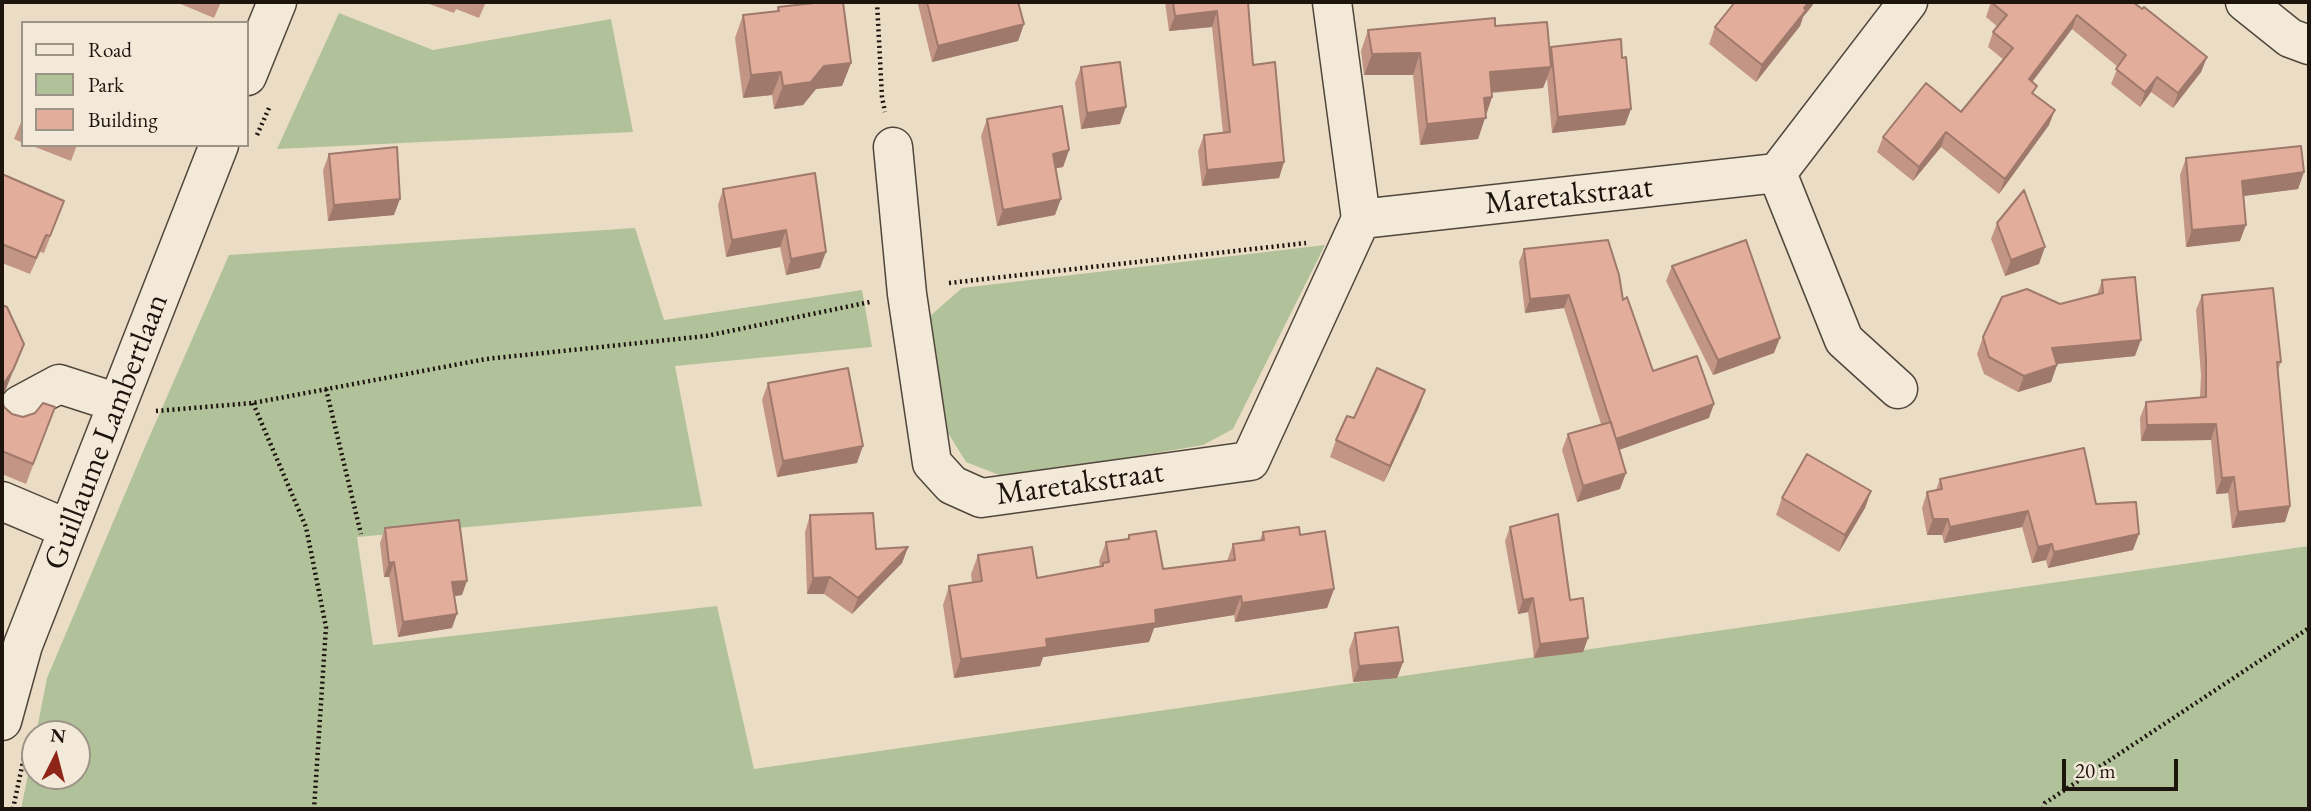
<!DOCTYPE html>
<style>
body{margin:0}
#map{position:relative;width:2311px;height:811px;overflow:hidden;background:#ebddc5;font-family:"EB Garamond",serif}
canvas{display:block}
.frame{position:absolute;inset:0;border:4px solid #1e140e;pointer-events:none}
.legend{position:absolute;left:21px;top:21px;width:228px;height:126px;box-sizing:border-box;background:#f2e9d9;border:2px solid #9d9488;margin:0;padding:9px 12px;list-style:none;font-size:21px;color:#1e140e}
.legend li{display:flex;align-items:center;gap:14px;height:35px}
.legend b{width:35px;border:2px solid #9d9488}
.north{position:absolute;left:21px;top:720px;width:70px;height:70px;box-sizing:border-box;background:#f2e9d9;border:2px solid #9d9488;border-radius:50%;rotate:6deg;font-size:19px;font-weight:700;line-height:28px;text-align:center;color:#1e140e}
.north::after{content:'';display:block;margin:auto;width:24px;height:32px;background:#8f2418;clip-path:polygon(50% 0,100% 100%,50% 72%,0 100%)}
.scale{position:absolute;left:2062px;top:759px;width:116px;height:32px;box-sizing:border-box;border:4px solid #1e140e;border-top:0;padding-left:9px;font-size:21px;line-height:24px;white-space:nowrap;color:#1e140e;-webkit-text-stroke:5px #f2e9d9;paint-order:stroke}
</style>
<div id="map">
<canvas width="2311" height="811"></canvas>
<div class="frame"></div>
<ul class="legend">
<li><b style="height:9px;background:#f2e9d9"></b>Road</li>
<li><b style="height:19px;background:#b1c29a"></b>Park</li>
<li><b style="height:19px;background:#e3ad9b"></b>Building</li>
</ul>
<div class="north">N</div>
<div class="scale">20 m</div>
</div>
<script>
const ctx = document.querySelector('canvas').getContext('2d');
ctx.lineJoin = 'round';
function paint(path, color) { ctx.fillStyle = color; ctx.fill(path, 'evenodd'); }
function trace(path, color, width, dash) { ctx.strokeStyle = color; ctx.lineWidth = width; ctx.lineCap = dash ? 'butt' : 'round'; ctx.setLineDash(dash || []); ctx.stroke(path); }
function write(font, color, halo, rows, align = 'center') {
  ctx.font = font + ' "EB Garamond",serif'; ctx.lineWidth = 7; ctx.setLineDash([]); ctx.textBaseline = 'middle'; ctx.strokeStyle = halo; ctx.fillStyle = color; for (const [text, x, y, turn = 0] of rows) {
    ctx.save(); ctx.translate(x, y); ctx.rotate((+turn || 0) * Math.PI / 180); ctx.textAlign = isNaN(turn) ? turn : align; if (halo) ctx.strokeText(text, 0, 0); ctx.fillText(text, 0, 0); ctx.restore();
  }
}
const green = new Path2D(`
 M339,13L433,50L611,19L633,132L277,149Z
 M635,228L664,320L862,290L872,347L675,366L702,506L357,537L373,645L717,606L754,769L2309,546V809H21L35,740V776H77V734H36L47,678L144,449L229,255Z
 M1325,245L1233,429L1203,445L1007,478L966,462L945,428L930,316L962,288Z`);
const path = new Path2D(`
 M877,2L882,97L885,112
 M257,135L269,108
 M949,283L1306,243
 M326,389L361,534
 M253,403L306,527L326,627L314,809
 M156,411L253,403L486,359L706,336L870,302
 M13,809L25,752
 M2043,809L2045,803L2309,628`);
const minor = new Path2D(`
 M1332,2L1361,219
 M2245,2L2290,38L2309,45
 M247,76L277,2
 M893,147L907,294L932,463L952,485L981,498L1250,461L1361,219L1777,173L1908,2
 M1777,173L1844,340L1898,389
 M15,415L20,405L59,384L118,403
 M2,501L68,529
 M2,721L23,645L219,145`);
const wall = new Path2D(`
 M176,2H221L214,18Z
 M424,2H486L479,18L456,9L454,13Z
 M919,2H1018L1024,24L1018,41L932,62L918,4Z
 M1165,2H1248L1253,65L1284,162L1279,178L1202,186L1198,151L1204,135L1223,133L1212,27L1169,31Z
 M1735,2H1814L1812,6L1803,17L1800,26L1756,82L1709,44L1715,27Z
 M1991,2L2142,9L2207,57L2201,72L2173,108L2151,92L2140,107L2111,84L2118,67L2072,29L2032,82L2034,94L2049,125L1999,194L1941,147L1913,181L1877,152L1883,137L1961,112L2004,60L1988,47L1993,32L1998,27L1986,17Z
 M778,7L851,63L842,86L816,89L803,105L774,109L772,95L743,98L735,38L743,15L777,11Z
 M1495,26L1549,51L1551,47L1622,58L1631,109L1625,125L1552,133L1547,79L1543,88L1492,93V97L1478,139L1420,145L1413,75H1364L1361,51L1368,30Z
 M1081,67L1120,124L1081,129L1075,83Z
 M23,117V143L14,139Z
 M987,119L1069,150L1063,167L1055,168V215L997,226L981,136Z
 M30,145H77L71,161Z
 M329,154L394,215L328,221L323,170Z
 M2186,158L2304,172L2298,189L2243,196L2240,241L2186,247L2180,175Z
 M815,173L820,268L786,275L780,247L726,257L718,205L723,189Z
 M2,174L64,201L44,253L40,252L30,274L2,263Z
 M1997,223L2039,264L2005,276L1991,239Z
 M1524,249L1623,300L1653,371L1709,418L1619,450L1620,489L1577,502L1562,450L1568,434L1601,424L1564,308L1525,313L1519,262Z
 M1672,266L1774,353L1713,375L1666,281Z
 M2102,280L2135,356L2057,364V365L2051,382L2018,392L1984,374L1977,354L1983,337L2060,304L2097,295Z
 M2202,295L2281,362L2278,370L2290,506L2285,522L2232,528L2228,493L2216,494L2211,440L2141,441L2140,418L2146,402L2200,397L2201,375L2196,310Z
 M768,383L857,463L777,477L762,400Z
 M1425,390L1419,407L1384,482L1330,457L1336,440L1354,418Z
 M2,400L4,407L12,414L23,417L55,407L26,484L2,474Z
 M1940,479L2096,504L2133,550L2048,568L2046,560L2032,563L2022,527L1944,543L1942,535H1927L1922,508L1927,492L1936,490Z
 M1871,491L1865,508L1839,552L1776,515L1782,498Z
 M810,515L876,549L908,547L902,563L852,614L824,594H807L805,532Z
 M1510,527L1570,600L1588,638L1583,652L1534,658L1528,612L1518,614L1505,541Z
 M385,528L462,595L454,596L452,628L398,637L389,577H384L380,543Z
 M1263,532L1300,535L1334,589L1327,608L1235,622L1234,615L1154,628L1149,642L1043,657L1040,666L954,678L943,605L949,586L972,582L971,574L978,555L1037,578L1100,566L1099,561L1106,542L1127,539L1129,535L1163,569L1227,561L1233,544L1260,540Z
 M1355,633L1403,662L1397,678L1353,682L1349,650Z`);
const shadedWall = new Path2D(`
 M1809,2H1814L1812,6L1803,17L1800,26L1756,82L1762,65Z
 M1217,11L1212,27L1169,31L1175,16Z
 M2077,15L2072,29L2023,94L2029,79Z
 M1024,24L1018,41L932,62L938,46Z
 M1420,53L1413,75H1364L1372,54Z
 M2207,57L2201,72L2173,108L2178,93Z
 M851,63L842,86L816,89L803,105L774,109L783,86L824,66Z
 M1551,67L1543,88L1482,93L1490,72Z
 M781,72L772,95L743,98L751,75Z
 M2157,77L2151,92L2140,107L2145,92Z
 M1492,97L1478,139L1420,145L1427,124L1484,98Z
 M1126,107L1120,124L1081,129L1087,113Z
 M1631,109L1625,125L1552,133L1558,117Z
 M2055,110L2049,125L1999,194L2005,179Z
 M1946,132L1941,147L1913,181L1919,167Z
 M1069,150L1063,167L1047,170L1053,154Z
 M1284,162L1279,178L1202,186L1207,170Z
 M2304,172L2298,189L2236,197L2242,181Z
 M400,199L394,215L328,221L334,205Z
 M1061,199L1055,215L997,226L1003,210Z
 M2246,225L2240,241L2186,247L2192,230Z
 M786,230L780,247L726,257L732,240Z
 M2045,247L2039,264L2005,276L2011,260Z
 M826,252L820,268L786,275L791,259Z
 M1569,295L1564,308L1525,313L1530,299Z
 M1780,338L1774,353L1713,375L1718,360Z
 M2141,340L2135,356L2046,365L2052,348Z
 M24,344L6,389L2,396V388Z
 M2057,365L2051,382L2018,392L2024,376Z
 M1425,390L1419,407L1384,482L1390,466Z
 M1714,404L1709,418L1610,453L1615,439Z
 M2216,424L2211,440L2141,441L2147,425Z
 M863,446L857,463L777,477L783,461Z
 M1626,473L1620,489L1577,502L1583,486Z
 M2234,477L2228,493L2216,494L2222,478Z
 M1871,491L1865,508L1839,552L1845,535Z
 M2290,506L2285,522L2232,528L2238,512Z
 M2028,511L2022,527L1944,543L1950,527Z
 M1933,519H1948L1942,535H1927Z
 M2139,534L2133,550L2048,568L2054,552Z
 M2052,544L2046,560L2032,563L2038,547Z
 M908,547L902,563L852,614L858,598Z
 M394,562L389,577H384L389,563Z
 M830,577L824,594H807L813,578Z
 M467,581L462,595L447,597L452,582Z
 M1334,589L1327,608L1235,622L1242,603Z
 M1241,596L1234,615L1154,628L1149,642L1043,657L1040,666L954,678L961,659L1155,610Z
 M1533,598L1528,612L1518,614L1523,600Z
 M457,614L452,628L398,637L403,622Z
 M1588,638L1583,652L1534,658L1540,644Z
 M1403,662L1397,678L1353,682L1359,666Z`);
const building = new Path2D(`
 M823,2H843L851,63L824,66L811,82L783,86L781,72L751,75L743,15L779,11L778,7Z
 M927,2H1018L1024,24L938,46Z
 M1173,2H1248L1253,65L1275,62L1284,162L1207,170L1204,135L1230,132L1217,11L1175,16Z
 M1735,2H1809L1804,8L1806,10L1762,65L1715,27Z
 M1991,2H2133L2142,9L2144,7L2207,57L2178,93L2157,77L2145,92L2116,69L2126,55L2077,15L2029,79L2037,86L2032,93L2055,110L2005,179L1946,132L1919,167L1883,137L1926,83L1961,112L2013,48L1993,32L2007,15Z
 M1495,18V26L1547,22L1551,67L1490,72L1492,97L1484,98L1486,118L1427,124L1420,53L1372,54L1368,30Z
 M1621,39L1622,58L1626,57L1631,109L1558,117L1551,47Z
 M1120,62L1126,107L1087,113L1081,67Z
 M1062,106L1069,150L1053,154L1061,199L1003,210L987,119Z
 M2301,146L2304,172L2242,181L2246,225L2192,230L2186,158Z
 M397,147L400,199L334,205L329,154Z
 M815,173L826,252L791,259L786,230L732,240L723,189Z
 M2,174L64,201L50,236L46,235L36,258L2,244Z
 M2024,190L2045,247L2011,260L1997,223Z
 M1608,240L1619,275L1623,300L1627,297L1653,371L1697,356L1714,404L1616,439L1569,295L1530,299L1524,249Z
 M1746,240L1780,338L1718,360L1672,266Z
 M2135,277L2141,340L2052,348L2057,365L2024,376L1989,357L1983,337L2002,297L2027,289L2060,304L2103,293L2102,280Z
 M2273,288L2281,362H2277L2290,506L2238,512L2234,477L2222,478L2216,424L2147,425L2146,402L2206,397V359L2202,295Z
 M2,305L7,307L24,344L13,370L2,386V389Z
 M848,368L863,446L783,461L768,383Z
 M1377,368L1425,390L1390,466L1336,440L1347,416L1354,418Z
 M2,400L4,407L12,414L23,417L35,413L43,403L55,407L33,464L2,451Z
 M1611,422L1626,473L1583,486L1568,434Z
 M2084,448L2096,504L2136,502L2139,534L2054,552L2052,544L2038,547L2028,511L1950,527L1948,519H1933L1927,492L1942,489L1940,479Z
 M1807,454L1871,491L1845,535L1782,498Z
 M873,513L876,549L908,547L858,598L830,577L813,578L810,515Z
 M1558,514L1570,600L1583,598L1588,638L1540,644L1533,598L1523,600L1510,527Z
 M459,520L467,581L452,582L457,614L403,622L394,562L389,563L385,528Z
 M1299,527L1300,535L1325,531L1334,589L1242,603L1241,596L1155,610L1156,623L1046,639L1047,647L961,659L949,586L982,581L978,555L1032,547L1037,578L1103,566V563L1109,562L1106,542L1129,539V535L1156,531L1163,569L1235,560L1233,544L1264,540L1263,532Z
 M1398,627L1403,662L1359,666L1355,633Z`);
const streetNames = [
 ["Maretakstraat",1569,196,-6],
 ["Guillaume Lambertlaan",107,432,-69],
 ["Maretakstraat",1080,484,-8]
];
paint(green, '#b1c29a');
trace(minor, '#51463c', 41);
trace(path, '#1e140e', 4.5, [2, 3.5]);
trace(minor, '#f2e9d9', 38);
paint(wall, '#c39585');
paint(shadedWall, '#9f796c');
paint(building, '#e3ad9b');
trace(building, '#9f796c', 2);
write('32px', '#1e140e', '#f2e9d9', streetNames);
</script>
